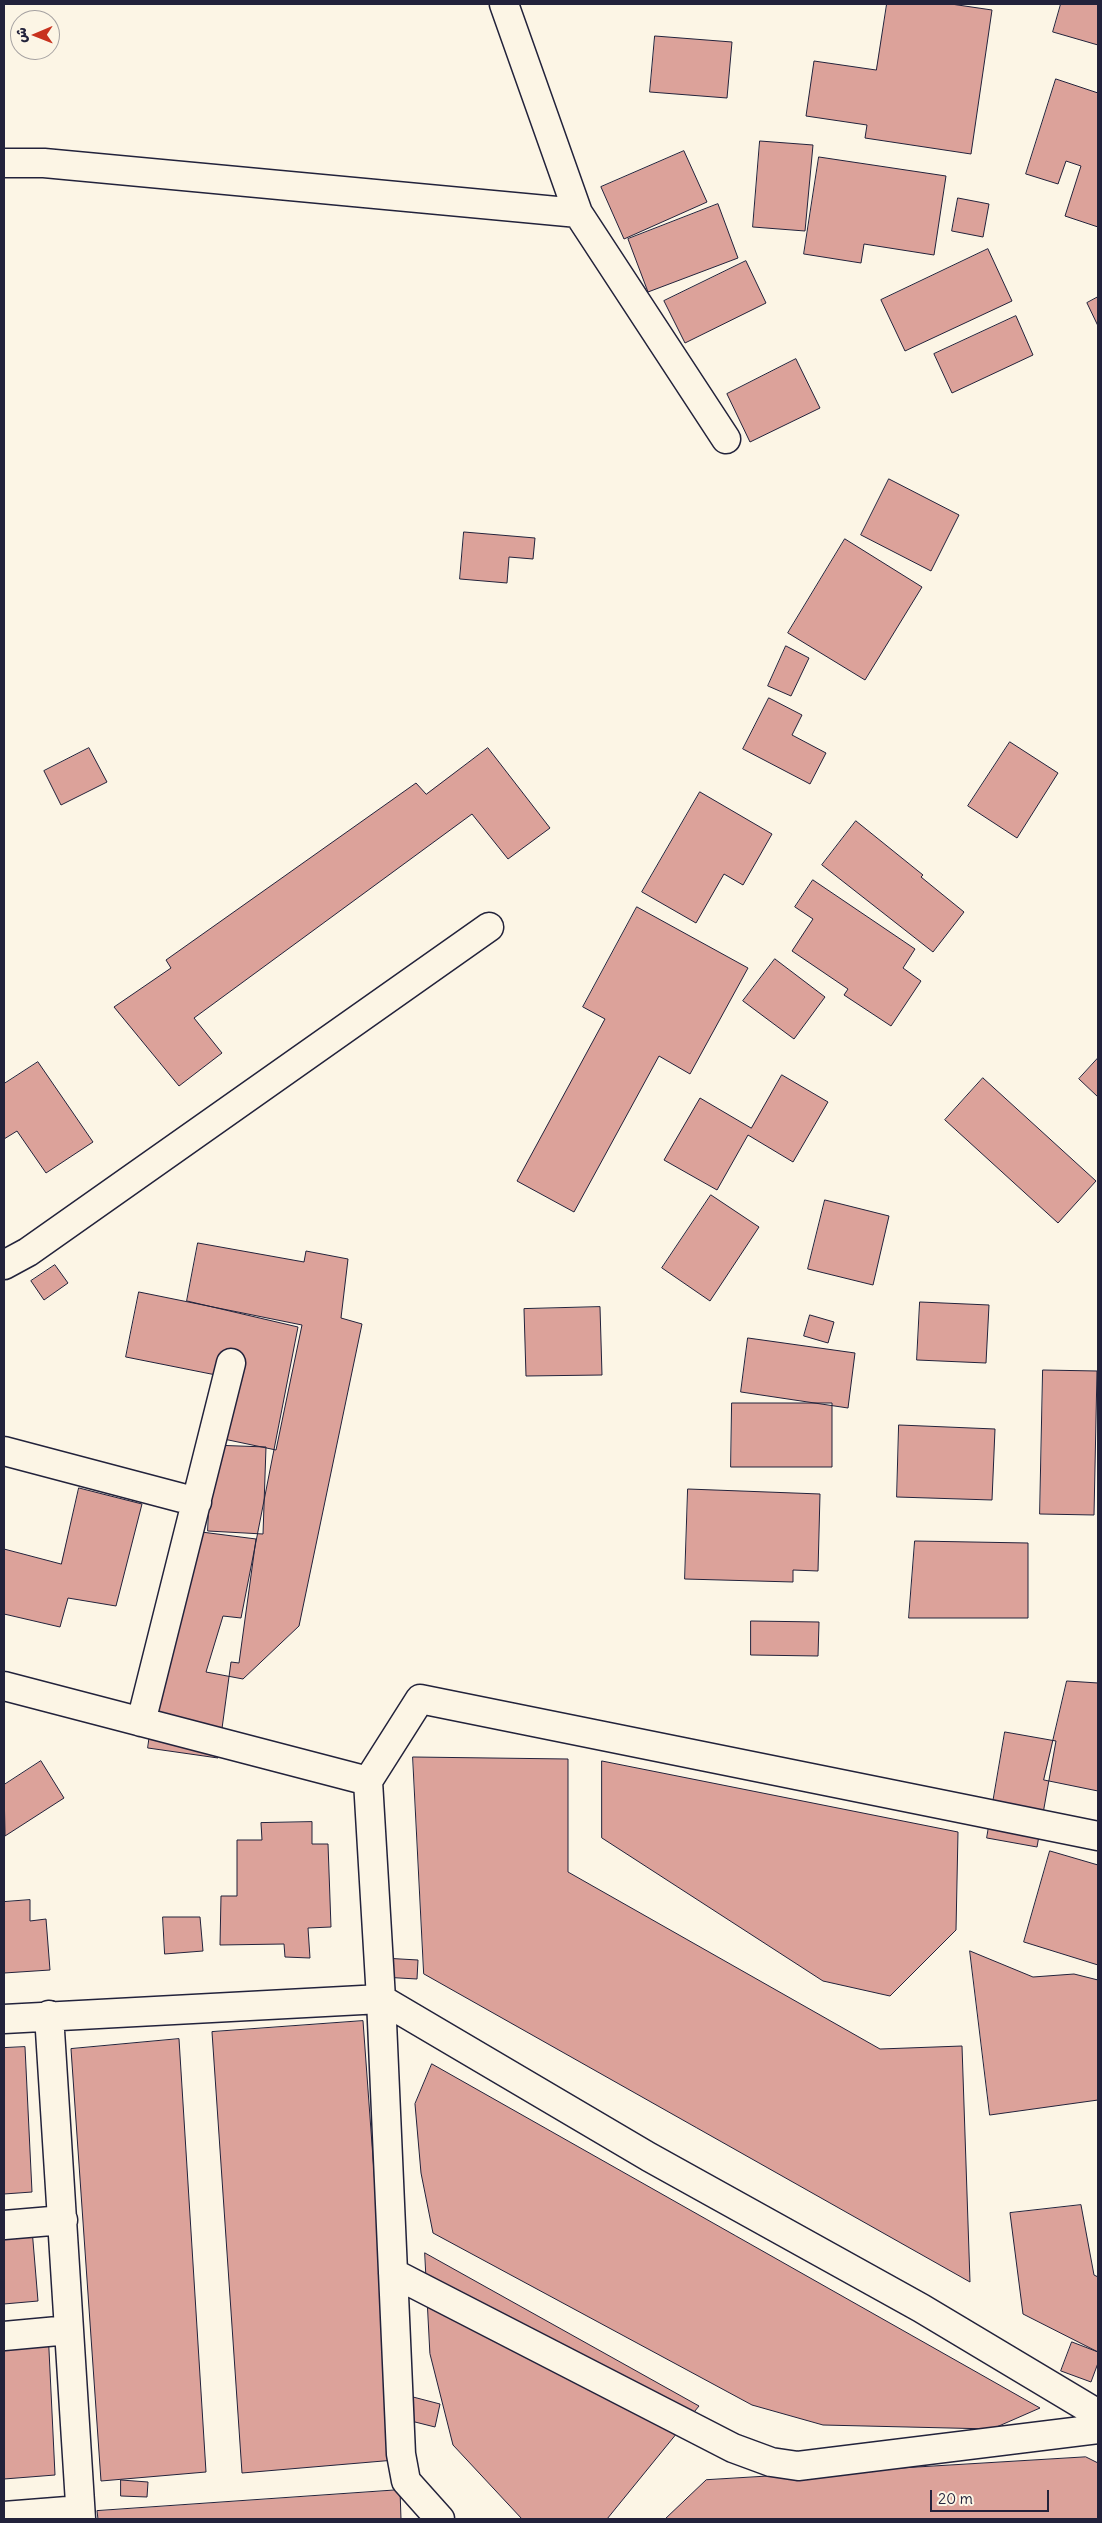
<!DOCTYPE html>
<meta charset="utf-8">
<style>
body{margin:0}
#map{position:relative;width:1102px;height:2523px;overflow:hidden;background:#fcf5e5;font-family:Delius,"Playpen Sans Arabic",sans-serif}
canvas{display:block}
.frame{position:absolute;inset:0;border:5px solid #22223b;pointer-events:none}
.north{position:absolute;left:10px;top:10px;width:50px;height:50px;box-sizing:border-box;background:#fcf5e5;border:1px solid #a5a1a1;border-radius:50%;rotate:269deg;font-size:14px;font-weight:700;line-height:20px;text-align:center;color:#22223b}
.north::after{content:'';display:block;margin:auto;width:18px;height:22px;background:#c8321e;clip-path:polygon(50% 0,100% 100%,50% 72%,0 100%)}
.scale{position:absolute;left:930px;top:2490px;width:119px;height:22px;box-sizing:border-box;border:2px solid #22223b;border-top:0;padding-left:6px;font-size:15px;line-height:18px;white-space:nowrap;color:#22223b;-webkit-text-stroke:4px #fcf5e5;paint-order:stroke}
</style>
<div id="map">
<canvas width="1102" height="2523"></canvas>
<div class="frame"></div>
<div class="north">ش</div>
<div class="scale">20 m</div>
</div>
<script>
const ctx = document.querySelector('canvas').getContext('2d');
ctx.lineJoin = 'round';
function paint(path, color) { ctx.fillStyle = color; ctx.fill(path, 'evenodd'); }
function trace(path, color, width, dash) { ctx.strokeStyle = color; ctx.lineWidth = width; ctx.lineCap = dash ? 'butt' : 'round'; ctx.setLineDash(dash || []); ctx.stroke(path); }
const building = new Path2D(`
 M887,4H951L992,10L971,154L865,138L867,125L806,116L814,61L876,70Z
 M1061,4H1098V45L1053,32Z
 M655,36L732,42L727,98L650,92Z
 M1056,79L1098,93V227L1065,216L1081,166L1066,161L1058,184L1026,174Z
 M760,141L813,145L805,231L753,227Z
 M684,151L707,202L624,239L601,187Z
 M819,157L946,176L934,255L864,244L861,263L804,254Z
 M958,198L989,204L983,237L952,231Z
 M718,204L738,258L648,292L628,239Z
 M988,249L1012,301L905,351L881,300Z
 M746,261L766,303L685,343L664,301Z
 M1098,297V326L1087,303Z
 M1016,316L1033,355L952,393L934,354Z
 M796,359L820,408L750,442L727,394Z
 M889,479L959,515L931,571L861,535Z
 M464,532L535,538L533,559L509,557L507,583L460,579Z
 M845,539L922,587L865,680L788,633Z
 M786,646L809,658L791,696L768,686Z
 M769,698L802,715L792,735L826,753L810,784L743,749Z
 M1010,742L1058,773L1017,838L968,806Z
 M89,748L107,782L61,805L44,771Z
 M488,748L550,828L508,859L472,814L194,1018L222,1053L179,1086L114,1007L171,968L166,960L416,783L426,794Z
 M700,792L772,834L743,885L724,874L696,923L642,892Z
 M856,821L923,875L921,877L964,912L933,952L822,865Z
 M813,880L915,949L903,968L921,981L891,1026L844,995L848,989L792,951L813,919L795,907Z
 M637,907L748,968L690,1074L659,1056L574,1212L517,1181L605,1019L583,1007Z
 M775,959L825,997L794,1039L743,1001Z
 M1098,1058V1097L1079,1079Z
 M38,1062L93,1142L46,1173L17,1131L4,1139V1084Z
 M782,1075L828,1102L793,1162L748,1135L717,1190L664,1160L700,1098L751,1128Z
 M983,1078L1096,1181L1058,1223L945,1120Z
 M711,1195L759,1227L710,1301L662,1268Z
 M825,1200L889,1216L873,1285L808,1269Z
 M198,1243L304,1262L306,1251L348,1259L341,1318L362,1324L299,1626L243,1679L206,1672L223,1616L241,1618L298,1327L187,1301Z
 M55,1265L68,1283L44,1300L31,1281Z
 M139,1292L302,1325L276,1450L219,1438L231,1378L126,1357Z
 M920,1302L989,1305L986,1363L917,1360Z
 M600,1307L602,1375L526,1376L524,1309Z
 M810,1315L834,1322L828,1343L804,1336Z
 M748,1338L855,1353L848,1408L741,1392Z
 M1043,1370L1097,1371L1094,1515L1040,1514Z
 M732,1403H832V1467H731Z
 M899,1425L995,1429L992,1500L897,1497Z
 M212,1445L266,1447L263,1534L208,1531Z
 M79,1488L142,1504L116,1606L68,1598L60,1627L4,1614V1549L61,1564Z
 M688,1489L820,1494L818,1571L793,1570V1582L685,1579Z
 M178,1529L256,1539L239,1663L231,1662L218,1758L148,1748Z
 M915,1541L1028,1543V1618H909Z
 M751,1621L819,1622L818,1656L751,1655Z
 M1067,1681L1098,1683V1791L1044,1780Z
 M1005,1732L1056,1741L1037,1847L987,1838Z
 M413,1757L568,1759V1872L880,2049L962,2046L970,2282L424,1974Z
 M41,1761L64,1798L5,1836L4,1785Z
 M602,1761L958,1832L956,1930L890,1996L823,1981L602,1838Z
 M312,1822V1844H328L331,1927L308,1928L310,1958L285,1957L284,1944L220,1945L221,1896H237V1840H262L261,1823Z
 M1050,1851L1098,1865V1965L1024,1942Z
 M30,1900V1921L46,1919L50,1970L4,1973V1902Z
 M163,1917H200L203,1951L165,1954Z
 M970,1951L1033,1977L1074,1974L1098,1980V2100L990,2115Z
 M383,1958L418,1960L417,1979L382,1977Z
 M363,2021L395,2460L242,2473L212,2032Z
 M179,2039L206,2472L101,2481L71,2049Z
 M25,2047L32,2192L4,2194V2048Z
 M432,2064L1040,2408L992,2429L823,2425L752,2405L433,2233L421,2173L415,2104Z
 M1081,2205L1094,2275L1098,2277V2352L1023,2314L1010,2213Z
 M32,2229L38,2301L4,2304V2231Z
 M425,2253L699,2406L607,2519H522L453,2445L430,2354Z
 M48,2329L55,2475L4,2479V2331Z
 M1072,2342L1098,2352V2363L1091,2382L1061,2371Z
 M413,2397L440,2404L435,2427L407,2420Z
 M1086,2457L1098,2463V2519H665L706,2480Z
 M121,2480L148,2482L147,2497L121,2496Z
 M400,2490L401,2519H98L97,2511Z`);
const minor = new Path2D(`
 M504,4L578,213L726,439
 M4,163H44L578,213
 M4,1265L28,1252L489,927
 M4,1451L197,1502
 M4,1686L368,1781L420,1699L1098,1836
 M141,1722L231,1363
 M368,1781L381,1999L401,2454L406,2481L440,2519
 M49,2015L81,2519
 M4,2019L381,1999L649,2157L921,2308L1098,2414
 M4,2225L63,2220
 M393,2273L733,2448L771,2462L798,2466L1098,2429
 M4,2336L69,2330
 M4,2516L80,2510`);
paint(building, '#dca29a');
trace(building, '#22223b', 1);
trace(minor, '#22223b', 31);
trace(minor, '#fcf5e5', 28);
</script>
